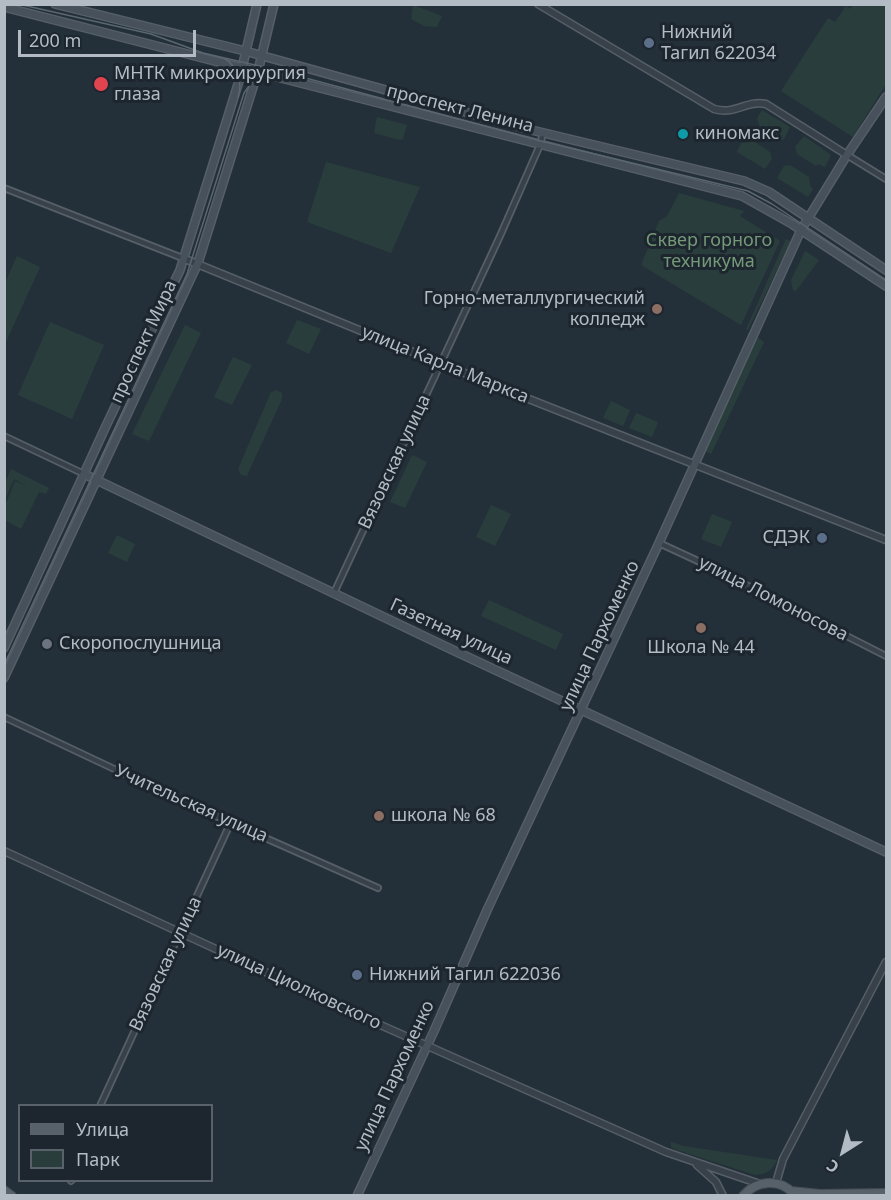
<!DOCTYPE html>
<meta charset="utf-8">
<style>
body{margin:0}
#map{position:relative;width:891px;height:1200px;overflow:hidden;background:#243039;font-family:"Noto Sans",sans-serif}
canvas{display:block}
.frame{position:absolute;inset:0;border:6px solid #b3bcc5;pointer-events:none}
.legend{position:absolute;left:18px;top:1104px;width:195px;height:78px;box-sizing:border-box;background:#1d262e;border:2px solid #59626a;margin:0;padding:8px 10px;list-style:none;font-size:18px;color:#b3bcc5}
.legend li{display:flex;align-items:center;gap:12px;height:30px}
.legend b{width:30px;border:2px solid #59626a}
.north{position:absolute;left:813px;top:1122px;width:60px;height:60px;-webkit-text-stroke:4px #1d262e;paint-order:stroke;rotate:216deg;font-size:16px;font-weight:700;line-height:24px;text-align:center;color:#b3bcc5}
.north::after{content:'';display:block;margin:auto;width:21px;height:27px;background:#b3bcc5;clip-path:polygon(50% 0,100% 100%,50% 72%,0 100%)}
.scale{position:absolute;left:18px;top:30px;width:178px;height:27px;box-sizing:border-box;border:3px solid #b3bcc5;border-top:0;padding-left:8px;font-size:18px;line-height:21px;white-space:nowrap;color:#b3bcc5;-webkit-text-stroke:4px #1d262e;paint-order:stroke}
</style>
<div id="map">
<canvas width="891" height="1200"></canvas>
<div class="frame"></div>
<ul class="legend">
<li><b style="height:8px;background:#56616a"></b>Улица</li>
<li><b style="height:16px;background:#293e3c"></b>Парк</li>
</ul>
<div class="north">С</div>
<div class="scale">200 m</div>
</div>
<script>
const ctx = document.querySelector('canvas').getContext('2d');
ctx.lineJoin = 'round';
function paint(path, color) { ctx.fillStyle = color; ctx.fill(path, 'evenodd'); }
function trace(path, color, width, dash) { ctx.strokeStyle = color; ctx.lineWidth = width; ctx.lineCap = dash ? 'butt' : 'round'; ctx.setLineDash(dash || []); ctx.stroke(path); }
function write(font, color, halo, rows, align = 'center') {
  ctx.font = font + ' "Noto Sans",sans-serif'; ctx.lineWidth = 6; ctx.setLineDash([]); ctx.textBaseline = 'middle'; ctx.strokeStyle = halo; ctx.fillStyle = color; for (const [text, x, y, turn = 0] of rows) {
    ctx.save(); ctx.translate(x, y); ctx.rotate((+turn || 0) * Math.PI / 180); ctx.textAlign = isNaN(turn) ? turn : align; if (halo) ctx.strokeText(text, 0, 0); ctx.fillText(text, 0, 0); ctx.restore();
  }
}
const green = new Path2D(`
 M413,5L442,16L437,27L424,26L411,19Z
 M853,5H886V84L853,137L781,91L828,18L835,22L846,6L850,9Z
 M762,110L790,127L784,139L777,141L759,129L760,127L757,118Z
 M377,117L407,125L403,139L399,140L374,133Z
 M804,136L831,155L825,167L818,164L816,166L797,154L795,147Z
 M752,140L770,152L772,159L765,169L737,152L741,143L751,142Z
 M326,162L420,187L391,253L307,222Z
 M790,165L809,177L810,186L813,189L808,197L777,178L784,166Z
 M679,193L744,211L740,216L780,241L741,325L641,265L659,221L667,216Z
 M786,239L791,241L748,330L746,329Z
 M805,251L819,260L796,291L793,290L791,280Z
 M17,256L40,267L5,344V283Z
 M297,320L321,329L309,354L286,343Z
 M50,322L104,345L72,419L18,395Z
 M185,325L201,333L149,441L132,434Z
 M757,337L764,342L711,454L703,450L754,339Z
 M233,357L252,365L232,405L214,397Z
 M276,390L282,393V399L249,471L247,476L241,475L238,469L271,392Z
 M611,401L630,410L623,426L603,418Z
 M636,413L658,422L652,437L629,428Z
 M412,455L427,462L405,508L390,502Z
 M11,469L49,488L46,494L39,492L21,529L5,520V506L15,481L28,486L14,479L5,500V483Z
 M491,505L511,514L495,546L476,537Z
 M712,514L732,522L721,547L701,539Z
 M117,535L135,544L127,562L108,553Z
 M489,600L563,634L556,650L481,616Z
 M671,1142L684,1146L777,1160C772,1171 767,1174 755,1175L677,1150L671,1147Z`);
const minor = new Path2D(`
 M847,155L886,179
 M4,188L185,259
 M4,436L84,474
 M659,543L713,568L886,656
 M334,593L500,236L540,145L543,133
 M4,717L182,801L378,888
 M100,1106L231,822
 M71,1181L72,1180`);
const tertiary = new Path2D(`
 M538,4L714,109C737,115 745,100 766,104L847,155
 M185,259L506,390L886,540
 M4,851L367,1019L666,1152L760,1184
 M697,1165L716,1182L723,1196
 M776,1183L783,1159L886,962`);
const secondary = new Path2D(`
 M55,4L245,51L523,128L744,181L769,192L886,270
 M4,7L742,196L792,224L886,286
 M84,474L459,653L886,852
 M4,648L105,428L180,270L239,81L257,4
 M4,678L198,263L258,71L274,4
 M357,1196L434,1031L488,908L659,543L801,230L847,155L886,97`);
const primary = new Path2D(`
 M4,1190L12,1196
 M791,1191L820,1194L886,1193
 M743,1196C756,1180 780,1178 794,1194`);
const tram = new Path2D(`
 M18,4L151,34L203,53L268,68L541,141L748,191L772,204L886,280
 M224,58C237,66 243,82 238,97
 M4,665L187,274L244,93C252,81 261,72 276,71`);
const markers = [
 [649,43,6,"#5c6f8a"],
 [101,84,8,"#e0444e"],
 [683,134,6,"#0f9aa8"],
 [657,309,6,"#8d6e63"],
 [822,538,6,"#5c6f8a"],
 [701,628,6,"#8d6e63"],
 [47,644,6,"#6b7280"],
 [379,816,6,"#8d6e63"],
 [357,975,6,"#5c6f8a"]
];
const poiNames = [
 ["Нижний",661,33],
 ["Тагил 622034",661,54],
 ["МНТК микрохирургия",114,74],
 ["глаза",114,95],
 ["киномакс",695,134],
 ["Горно-металлургический",645,299,"right"],
 ["колледж",645,320,"right"],
 ["СДЭК",810,538,"right"],
 ["Скоропослушница",59,644],
 ["Школа № 44",701,648,"center"],
 ["школа № 68",391,816],
 ["Нижний Тагил 622036",369,975]
];
const streetNames = [
 ["проспект Ленина",460,109,14],
 ["проспект Мира",144,342,-65],
 ["улица Карла Маркса",445,365,22],
 ["Вязовская улица",395,462,-65],
 ["улица Ломоносова",773,599,27],
 ["Газетная улица",451,632,25],
 ["улица Пархоменко",600,636,-65],
 ["Учительская улица",191,804,24],
 ["Вязовская улица",166,964,-65],
 ["улица Циолковского",299,987,25],
 ["улица Пархоменко",395,1076,-65]
];
const parkNames = [
 ["Сквер горного",709,241],
 ["техникума",709,262]
];
paint(green, '#293e3c');
trace(minor, '#565f67', 8);
trace(tertiary, '#565f67', 9);
trace(secondary, '#565f67', 10);
trace(primary, '#444d55', 10);
trace(minor, '#38414a', 4.5);
trace(tertiary, '#38414a', 6);
trace(secondary, '#46515c', 7);
trace(primary, '#56616a', 8);
trace(tram, '#5a6670', 1.5);
for (const [x, y, r, color] of markers) { const dot = new Path2D(); dot.arc(x, y, r, 0, 2 * Math.PI); ctx.fillStyle = color; ctx.fill(dot); trace(dot, '#1d262e', 2); }
write('18px', '#b3bcc5', '#1d262e', poiNames, 'left');
write('18px', '#b3bcc5', '#1d262e', streetNames);
write('18px', '#739977', '#1d262e', parkNames);
</script>
